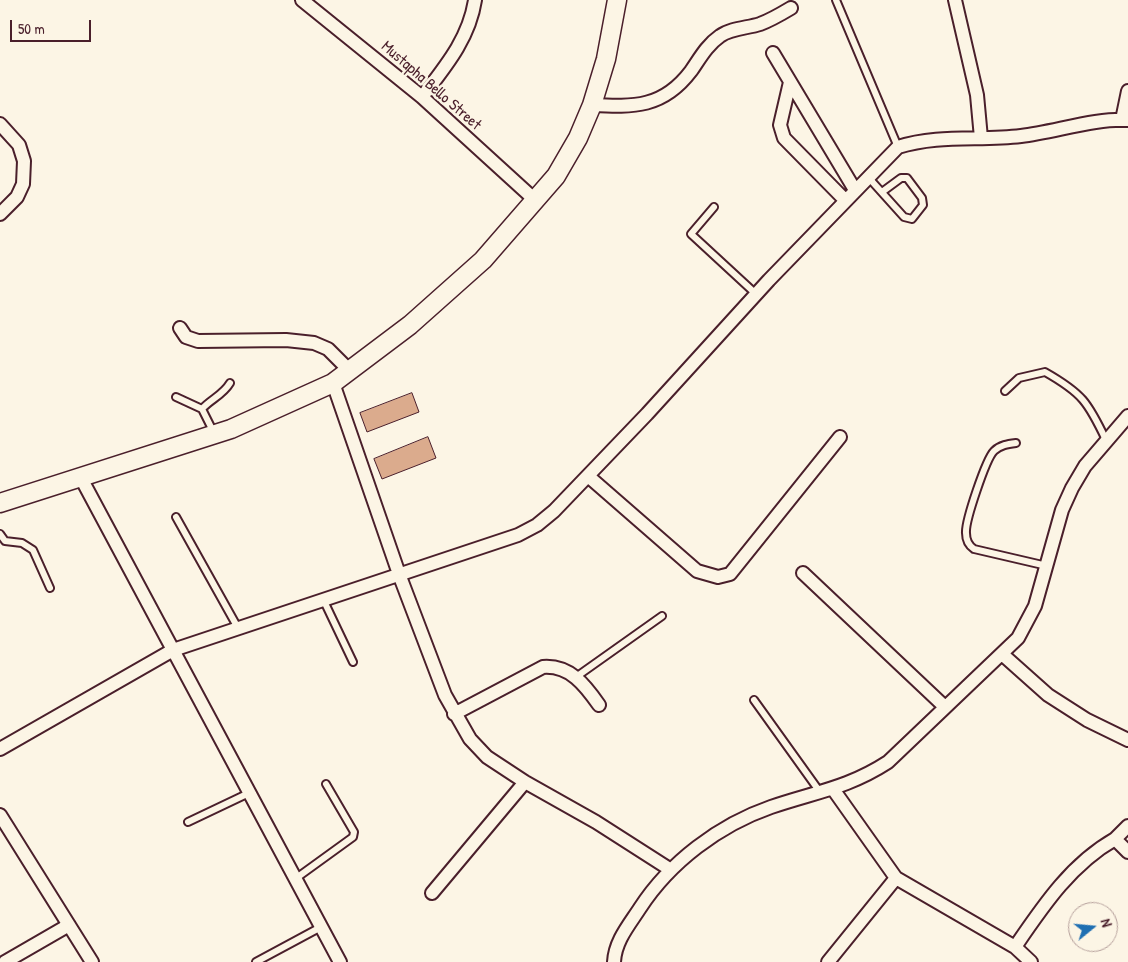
<!DOCTYPE html>
<style>
body{margin:0}
#map{position:relative;width:1128px;height:962px;overflow:hidden;background:#fcf5e5;font-family:"Patrick Hand",sans-serif}
canvas{display:block}
.north{position:absolute;left:1068px;top:902px;width:50px;height:50px;box-sizing:border-box;background:#fcf5e5;border:1px solid #b59f9b;border-radius:50%;rotate:73deg;font-size:14px;font-weight:700;line-height:20px;text-align:center;color:#4a1f2b}
.north::after{content:'';display:block;margin:auto;width:18px;height:22px;background:#1f6fb2;clip-path:polygon(50% 0,100% 100%,50% 72%,0 100%)}
.scale{position:absolute;left:10px;top:20px;width:81px;height:22px;box-sizing:border-box;border:2px solid #4a1f2b;border-top:0;padding-left:6px;font-size:15px;line-height:18px;white-space:nowrap;color:#4a1f2b;-webkit-text-stroke:4px #fcf5e5;paint-order:stroke}
</style>
<div id="map">
<canvas width="1128" height="962"></canvas>
<div class="north">N</div>
<div class="scale">50 m</div>
</div>
<script>
const ctx = document.querySelector('canvas').getContext('2d');
ctx.lineJoin = 'round';
function paint(path, color) { ctx.fillStyle = color; ctx.fill(path, 'evenodd'); }
function trace(path, color, width, dash) { ctx.strokeStyle = color; ctx.lineWidth = width; ctx.lineCap = dash ? 'butt' : 'round'; ctx.setLineDash(dash || []); ctx.stroke(path); }
function write(font, color, halo, rows, align = 'center') {
  ctx.font = font + ' "Patrick Hand",sans-serif'; ctx.lineWidth = 5; ctx.setLineDash([]); ctx.textBaseline = 'middle'; ctx.strokeStyle = halo; ctx.fillStyle = color; for (const [text, x, y, turn = 0] of rows) {
    ctx.save(); ctx.translate(x, y); ctx.rotate((+turn || 0) * Math.PI / 180); ctx.textAlign = isNaN(turn) ? turn : align; if (halo) ctx.strokeText(text, 0, 0); ctx.fillText(text, 0, 0); ctx.restore();
  }
}
const building = new Path2D(`
 M412,393L419,412L367,432L360,413Z
 M428,437L436,458L382,479L374,459Z`);
const lane = new Path2D(`
 M836,0L898,147
 M868,177L904,217L912,219L923,205L922,198L907,178H901L882,192
 M714,207L691,234L756,294
 M1005,391L1019,378L1045,372C1082,393 1088,402 1106,440
 M176,397L202,409L214,433
 M202,409C211,399 223,395 230,383
 M1016,443C1008,444 1000,445 994,451C986,459 965,521 966,533C966,540 968,545 974,549L1047,566
 M176,517L238,628
 M0,534L5,541L22,543L33,550L50,588
 M323,599L353,662
 M576,677L662,616
 M754,700L820,792
 M188,822L249,793
 M295,879L353,837L354,832L326,784
 M256,962L321,927`);
const street = new Path2D(`
 M302,0L422,97L535,200
 M955,0L977,95L981,138
 M773,53L855,190
 M790,82L780,125L784,138L845,200
 M422,97C445,67 469,39 475,0
 M592,105C634,107 663,108 691,71C700,58 707,45 720,36C731,28 748,28 760,24C771,20 781,14 791,8
 M1122,120L1128,91
 M0,124L19,145L24,161L23,184L17,197L0,214
 M180,328L186,337L198,341L286,340L314,343L328,349L350,371
 M333,383L399,574L445,695L470,739L487,757L525,782L596,822L671,870
 M588,476L697,571L718,577L730,574L840,437
 M81,478L340,962
 M803,573L945,707
 M1002,654L1048,695L1087,720L1128,740
 M454,714L543,667C570,665 585,685 599,705
 M0,749L173,650L518,535L537,525L554,511L647,414L769,280L898,147C938,134 980,141 1021,136C1055,132 1095,118 1128,120
 M833,789L896,878L1015,947
 M0,815L92,962
 M1128,826L1115,839L1128,852
 M432,893L525,782
 M5,962L69,925
 M614,962C615,941 629,925 640,908C670,862 719,825 771,807C815,792 848,788 888,762L1018,638L1035,606L1062,510L1072,488L1085,466L1128,416
 M828,962L896,878
 M1031,962L1015,947C1043,906 1071,864 1115,839`);
const secondary = new Path2D(`
 M0,503L231,429L333,383L410,325L483,260L556,176L578,138L592,105L606,59L617,0`);
const streetNames = [
 ["Mustapha Bello Street",431,86,41]
];
paint(building, '#dbab8d');
trace(building, '#4a1f2b', 1);
trace(lane, '#4a1f2b', 10);
trace(street, '#4a1f2b', 16);
trace(secondary, '#4a1f2b', 21);
trace(lane, '#fcf5e5', 6);
trace(street, '#fcf5e5', 12);
trace(secondary, '#fcf5e5', 18);
write('16px', '#4a1f2b', '#fcf5e5', streetNames);
</script>
